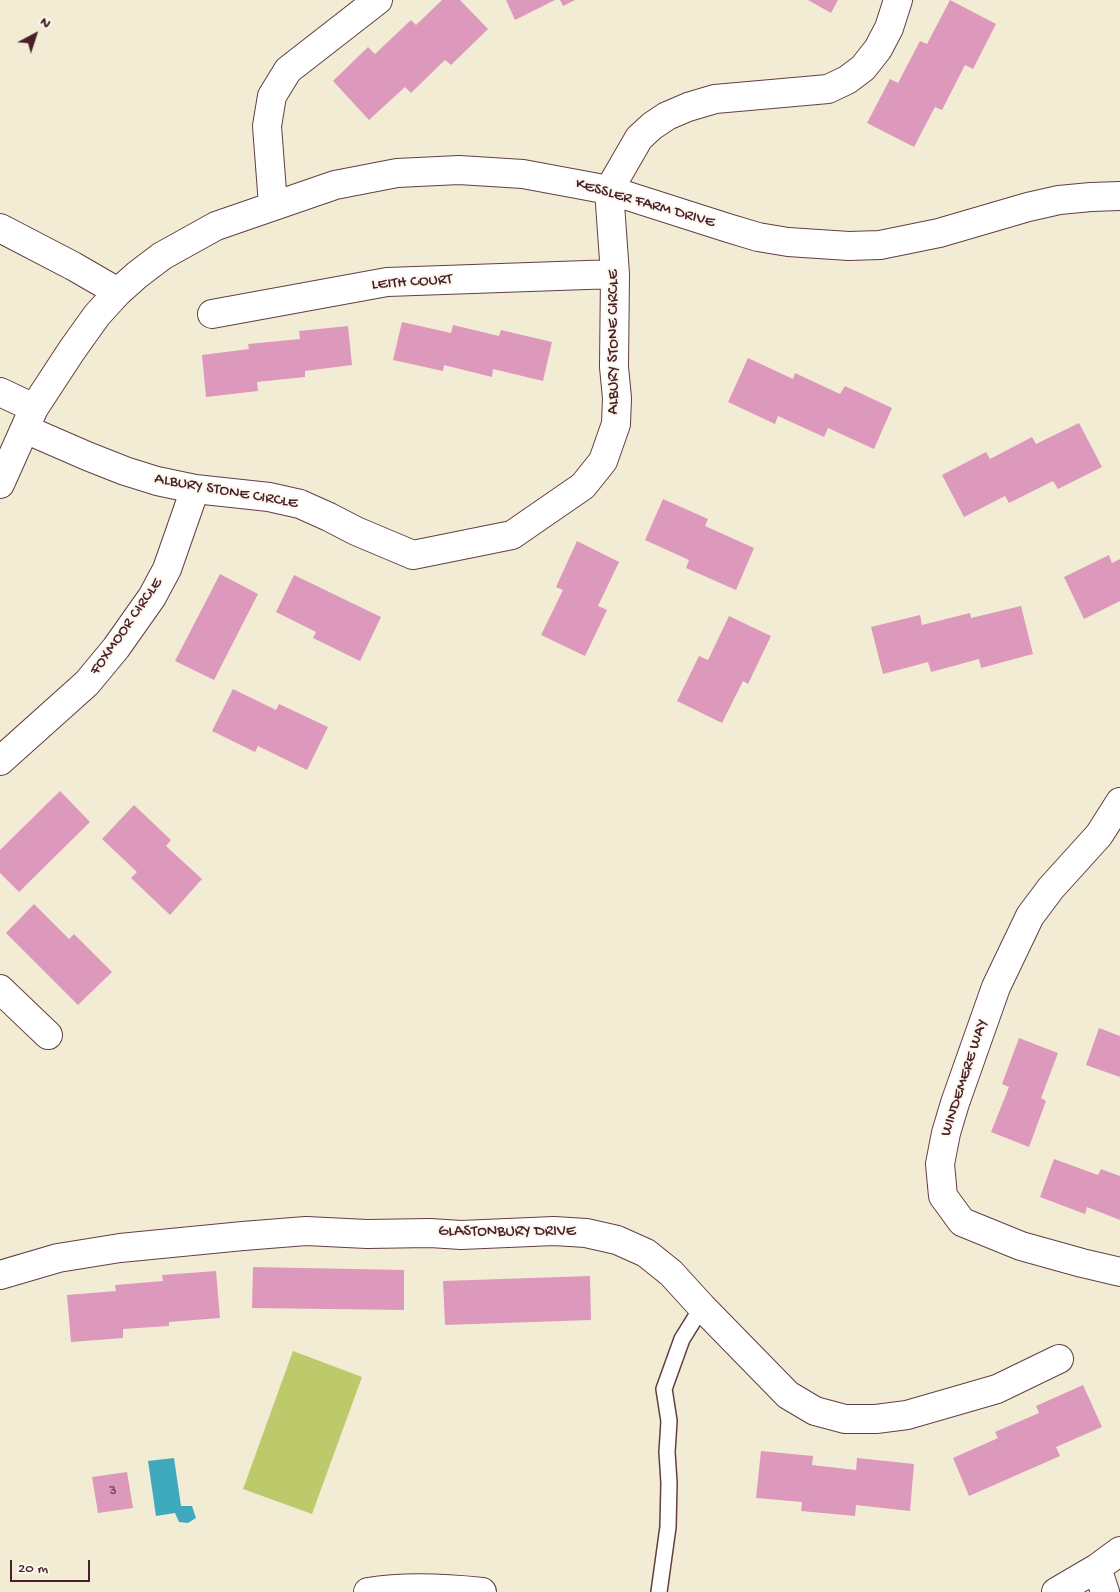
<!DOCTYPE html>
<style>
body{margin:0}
#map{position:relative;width:1120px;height:1592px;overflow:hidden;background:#f3ecd5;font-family:"Gochi Hand",sans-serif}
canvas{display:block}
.north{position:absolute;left:10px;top:10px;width:50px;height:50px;-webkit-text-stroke:4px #fbf7ec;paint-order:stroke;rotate:40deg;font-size:14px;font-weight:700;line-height:20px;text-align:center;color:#4a1f2b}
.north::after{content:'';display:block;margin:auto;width:18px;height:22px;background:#4a1f2b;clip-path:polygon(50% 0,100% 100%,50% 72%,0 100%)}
.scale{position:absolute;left:10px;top:1560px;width:80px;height:22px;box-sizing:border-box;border:2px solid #4a1f2b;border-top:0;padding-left:6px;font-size:15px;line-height:18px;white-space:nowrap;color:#4a1f2b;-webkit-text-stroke:4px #fbf7ec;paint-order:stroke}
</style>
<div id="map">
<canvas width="1120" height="1592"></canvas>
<div class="north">N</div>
<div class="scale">20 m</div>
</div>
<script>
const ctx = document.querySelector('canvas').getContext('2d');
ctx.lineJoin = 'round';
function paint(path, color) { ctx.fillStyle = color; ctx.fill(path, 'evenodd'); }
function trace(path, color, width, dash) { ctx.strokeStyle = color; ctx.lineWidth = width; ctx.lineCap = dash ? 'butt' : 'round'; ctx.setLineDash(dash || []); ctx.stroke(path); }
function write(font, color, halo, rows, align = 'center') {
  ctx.font = font + ' "Gochi Hand",sans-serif'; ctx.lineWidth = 4; ctx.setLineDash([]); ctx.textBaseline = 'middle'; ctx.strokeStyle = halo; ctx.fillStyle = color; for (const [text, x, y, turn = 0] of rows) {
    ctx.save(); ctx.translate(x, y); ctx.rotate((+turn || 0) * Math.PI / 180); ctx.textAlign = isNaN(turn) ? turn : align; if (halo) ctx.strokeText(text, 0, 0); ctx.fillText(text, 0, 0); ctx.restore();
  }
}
const green = new Path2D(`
 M293,1351L362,1377L312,1514L243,1489Z`);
const water = new Path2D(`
 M174,1458L181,1506H192L196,1518L188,1523L179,1522L175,1513L156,1516L148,1461Z`);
const building = new Path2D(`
 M442,0H460L488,29L451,65L445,60L411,93L405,87L369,120L333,81L368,47L375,54L411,20L416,25Z
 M506,0H555L515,20Z
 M560,0H575L563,6Z
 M808,0H838L831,13Z
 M950,0L996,24L973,69L965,65L942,110L935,107L914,147L867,123L890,79L898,83L920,41L927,44Z
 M402,322L451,333L453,325L499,336L501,330L552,342L543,381L493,369L492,377L444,365L443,371L393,360Z
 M348,326L352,365L305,371V377L257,382L258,391L206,397L202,355L249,349L248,344L300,339L299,331Z
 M748,358L793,379L795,373L840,394L845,386L892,408L874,449L828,428L824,437L778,416L775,424L728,402Z
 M1079,423L1102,467L1058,489L1053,481L1009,503L1005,496L964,517L942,475L986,452L990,459L1032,437L1036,444Z
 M663,499L708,519L705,526L754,548L736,590L686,568L689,560L645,540Z
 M577,541L619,562L598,606L607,610L585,656L541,635L563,590L556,587Z
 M1109,555L1112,563L1120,559V601L1084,619L1064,577Z
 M220,574L258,594L214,680L175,661Z
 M294,575L381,617L360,661L313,638L316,632L276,612Z
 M1021,606L1033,654L981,668L979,659L931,672L928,662L883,674L871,627L920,615L922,625L970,613L971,618Z
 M729,616L771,636L748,684L743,681L722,723L677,701L699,656L708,660Z
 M233,689L276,710L279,704L328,727L307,770L258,746L255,752L212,731Z
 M60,791L90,822L19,892L0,873V850Z
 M134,805L171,840L166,846L202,879L170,915L131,878L137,872L102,839Z
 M34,904L69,939L74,934L112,972L78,1005L6,933Z
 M1099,1028L1120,1036V1077L1086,1065Z
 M1019,1038L1058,1053L1041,1098L1046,1101L1029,1147L991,1132L1009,1087L1002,1084Z
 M1054,1159L1098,1175L1101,1169L1120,1176V1220L1087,1207L1085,1214L1040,1197Z
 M253,1267L404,1270V1310L252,1308Z
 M216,1271L220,1318L169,1322V1326L123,1329V1338L71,1342L67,1295L116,1291L115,1285L163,1281L162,1275Z
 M590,1276L591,1320L445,1325L443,1281Z
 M1083,1385L1102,1427L1056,1447L1060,1456L969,1496L953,1458L998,1438L995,1432L1039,1413L1036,1406Z
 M761,1451L813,1456L812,1465L856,1470L857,1458L914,1464L910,1511L856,1505L855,1516L801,1511L802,1502L756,1498Z
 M127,1472L133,1508L98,1513L92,1477Z`);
const service = new Path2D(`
 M659,1592L668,1527L669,1483L667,1452L669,1421L664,1389L682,1339L702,1307`);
const minor = new Path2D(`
 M273,205L267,126L272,96L288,70L378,0
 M0,228L73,266L118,292
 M212,314L387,282L615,274
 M0,392L34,408
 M25,429L87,456L125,471L157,481L195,489L269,497L300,504L329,517L356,531L413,555L512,535L583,486L603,461L616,424L617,398L614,367L615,274L609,190L639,138L652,126L667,116L688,107L715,99L828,89L847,80L863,68L878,49L889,28L898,0
 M0,484L34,408L72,350L97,315L118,292L137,275L162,256L216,226L335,185L397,173L459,170L523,174L609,190L728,228L758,237L788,242L849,246L880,245L939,233L1028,207L1059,200L1091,197L1120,196
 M0,761L87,683L116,648L152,597L167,569L195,489
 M1120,802L1099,835L1051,888L1030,916L996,987L955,1103L946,1133L940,1164L943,1196L962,1222L1021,1246L1082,1263L1120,1272
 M0,989L48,1035
 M0,1275L58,1258L120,1248L243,1236L306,1231L367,1234L430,1233L461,1235L554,1231L586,1233L617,1240L646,1253L671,1273L702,1307L788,1395L815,1411L845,1419H876L907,1415L997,1389L1059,1359
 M1097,1568L1105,1592
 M368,1592C405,1586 445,1588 482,1592
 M1056,1592L1097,1568L1120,1551`);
const numberNames = [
 ["3",113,1492]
];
const streetNames = [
 ["KESSLER FARM DRIVE",645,204,16],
 ["LEITH COURT",412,283,-4],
 ["ALBURY STONE CIRCLE",615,342,-90],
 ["ALBURY STONE CIRCLE",226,492,10],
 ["FOXMOOR CIRCLE",127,627,-55],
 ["WINDEMERE WAY",965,1078,-72],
 ["GLASTONBURY DRIVE",507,1233]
];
paint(green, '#bcca6c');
paint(water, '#3faabe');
paint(building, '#dc99bc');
trace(service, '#633e44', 18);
trace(minor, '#633e44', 30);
trace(service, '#fff', 15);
trace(minor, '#fff', 28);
write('14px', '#6e3e4f', null, numberNames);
write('16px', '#4a1f2b', '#fbf7ec', streetNames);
</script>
